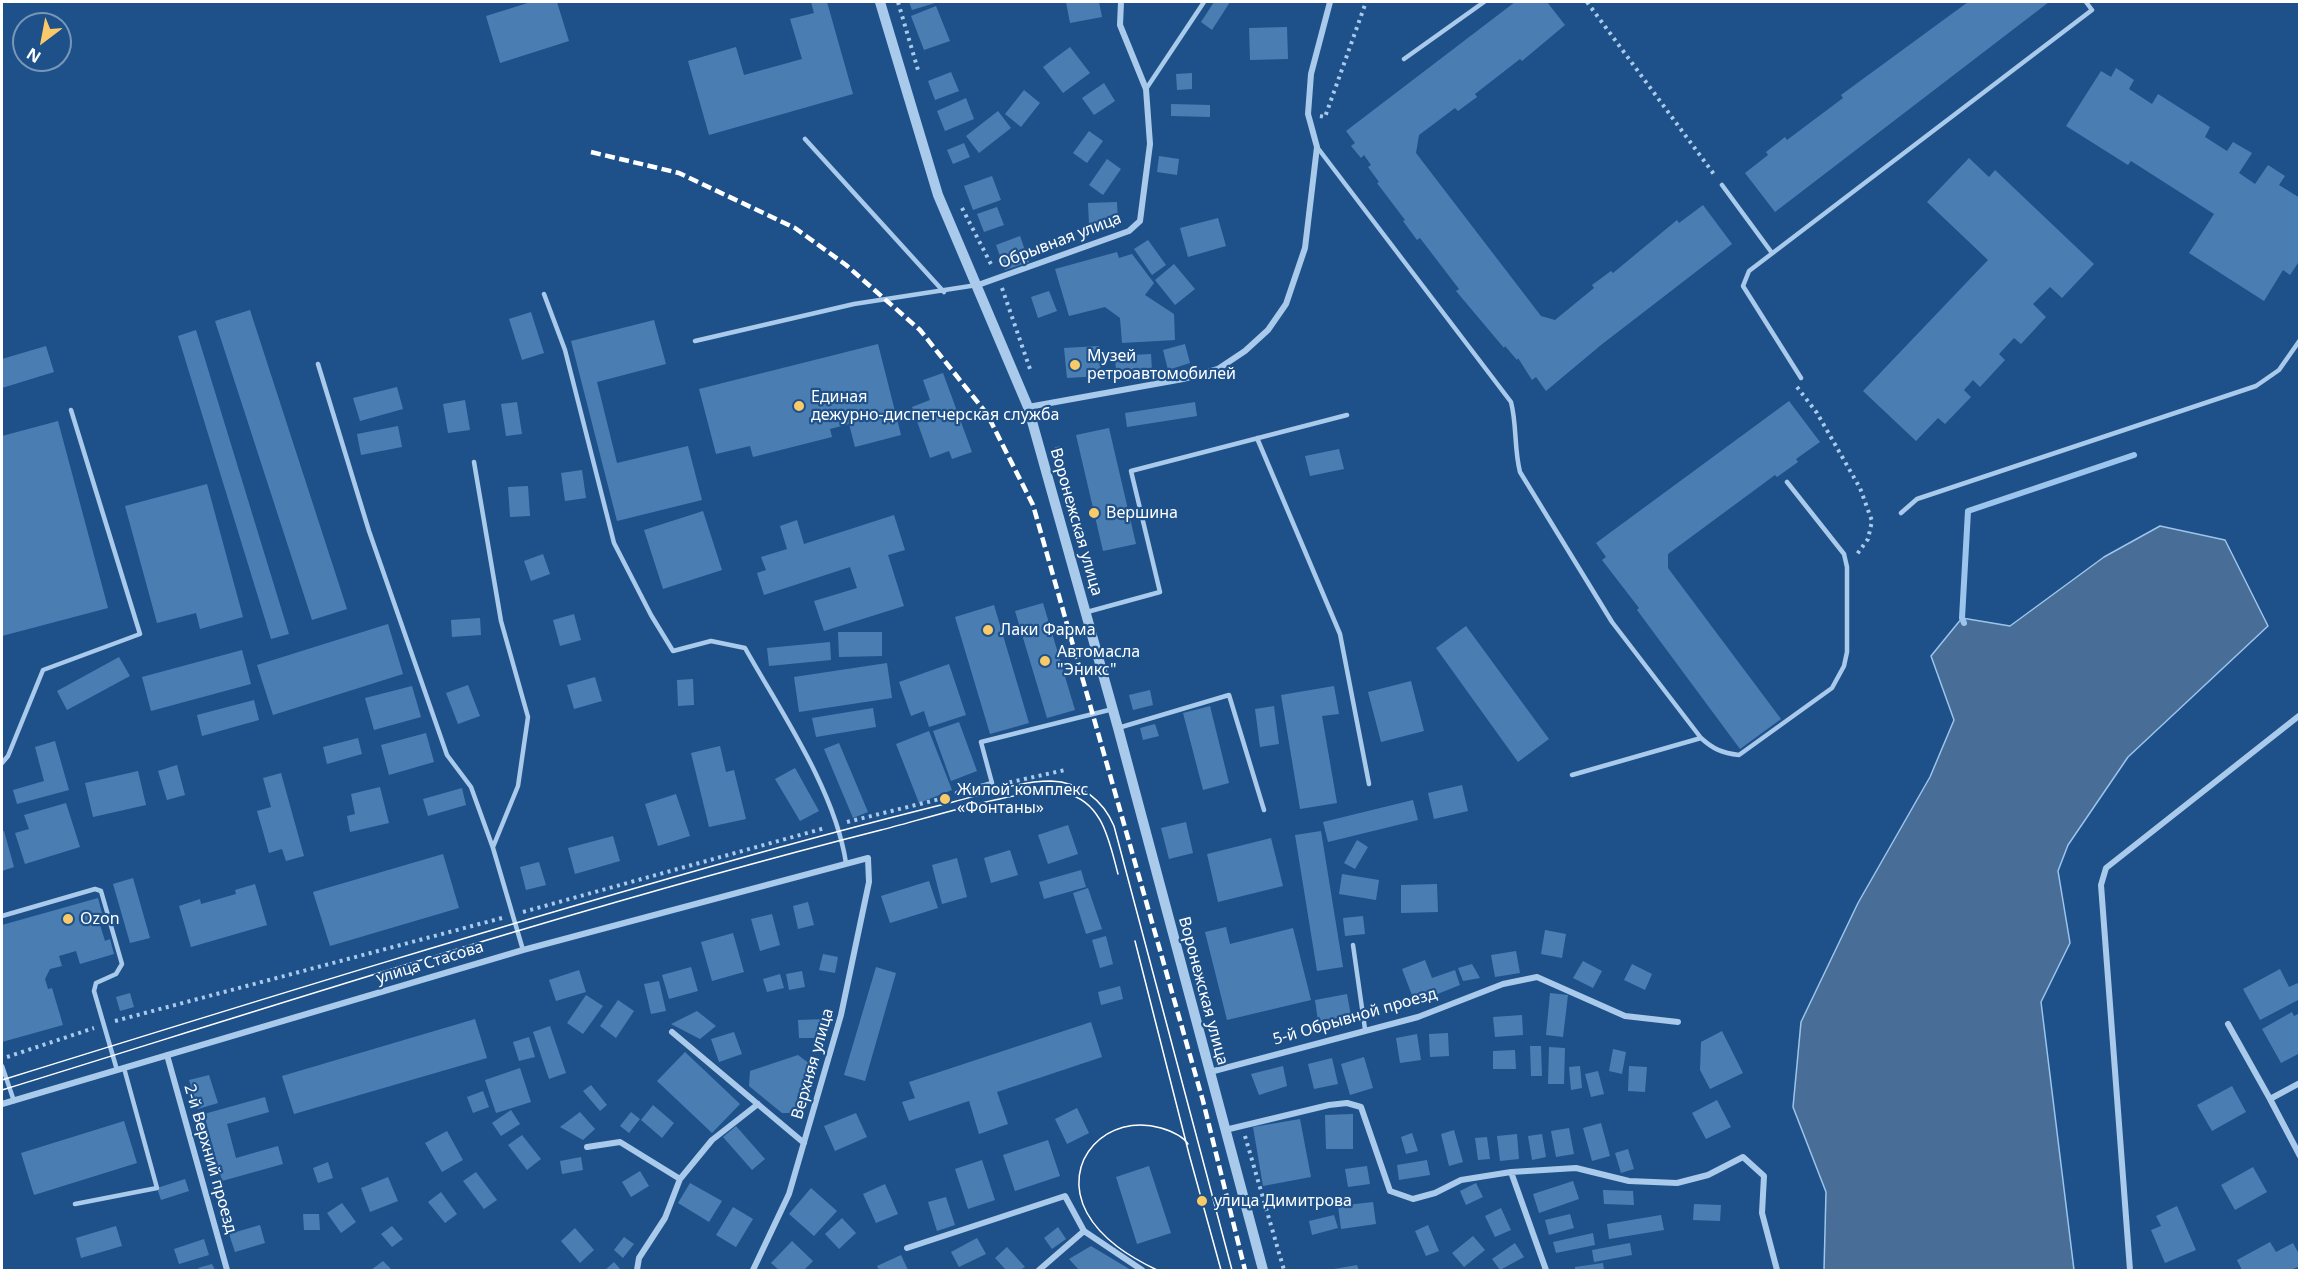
<!DOCTYPE html>
<meta charset="utf-8">
<style>
body{margin:0}
#map{position:relative;width:2301px;height:1272px;overflow:hidden;background:#1e5189;font-family:"Noto Sans",sans-serif}
canvas{display:block}
.frame{position:absolute;inset:0;border:3px solid #fff;pointer-events:none}
.north{position:absolute;left:12px;top:12px;width:60px;height:60px;box-sizing:border-box;background:#1e5189;border:2px solid #7897b8;border-radius:50%;rotate:212deg;font-size:16px;font-weight:700;line-height:24px;text-align:center;color:#fff}
.north::after{content:'';display:block;margin:auto;width:21px;height:27px;background:#faca68;clip-path:polygon(50% 0,100% 100%,50% 72%,0 100%)}
</style>
<div id="map">
<canvas width="2301" height="1272"></canvas>
<div class="frame"></div>
<div class="north">N</div>
</div>
<script>
const ctx = document.querySelector('canvas').getContext('2d');
ctx.lineJoin = 'round';
function paint(path, color) { ctx.fillStyle = color; ctx.fill(path, 'evenodd'); }
function trace(path, color, width, dash) { ctx.strokeStyle = color; ctx.lineWidth = width; ctx.lineCap = dash ? 'butt' : 'round'; ctx.setLineDash(dash || []); ctx.stroke(path); }
function write(font, color, halo, rows, align = 'center') {
  ctx.font = font + ' "Noto Sans",sans-serif'; ctx.lineWidth = 4.5; ctx.setLineDash([]); ctx.textBaseline = 'middle'; ctx.strokeStyle = halo; ctx.fillStyle = color; for (const [text, x, y, turn = 0] of rows) {
    ctx.save(); ctx.translate(x, y); ctx.rotate((+turn || 0) * Math.PI / 180); ctx.textAlign = isNaN(turn) ? turn : align; if (halo) ctx.strokeText(text, 0, 0); ctx.fillText(text, 0, 0); ctx.restore();
  }
}
const water = new Path2D(`
 M2160,526L2225,540L2268,626L2128,757L2068,845L2058,871L2070,943L2041,1002L2074,1270H1824L1826,1192L1793,1107L1801,1022L1858,903L1930,777L1954,720L1931,656L1962,618L2010,626L2104,557Z`);
const stream = new Path2D(`
 M1964,623L1962,618L1968,511L2134,455`);
const building = new Path2D(`
 M531,2H557L569,41L500,63L486,16Z
 M811,2H827L853,94L709,135L688,61L736,47L744,75L802,59L790,19L814,13Z
 M909,2H935V3L912,10Z
 M1066,2H1099L1102,17L1070,23Z
 M1214,2H1230L1212,30L1201,22Z
 M1515,2H1547L1565,25L1522,61L1520,59L1475,94L1477,97L1458,111L1455,108L1419,135L1416,153L1541,316L1555,320L1594,288L1592,285L1611,271L1613,273L1677,220L1679,223L1703,205L1732,244L1601,345L1546,391L1536,377L1532,380L1518,358L1517,360L1505,346L1504,348L1456,291L1459,289L1420,238L1417,240L1403,221L1405,220L1377,183L1379,182L1368,167L1371,165L1364,155L1361,158L1351,146L1355,143L1346,131Z
 M1968,2H2049L1775,212L1745,173L1768,155L1766,152L1785,137L1787,140L1843,98L1841,95Z
 M936,6L950,41L924,50L911,16Z
 M1287,27L1288,59L1250,60L1249,28Z
 M1070,47L1090,73L1063,93L1043,67Z
 M2116,68L2134,80L2129,89L2152,104L2158,94L2210,127L2205,137L2227,151L2233,142L2252,153L2239,173L2255,184L2268,165L2285,176L2279,185L2300,198V260L2290,275L2283,270L2264,301L2189,253L2214,214L2131,161L2128,165L2066,126L2101,71L2111,77Z
 M951,72L959,91L935,100L928,81Z
 M1192,73V89L1177,90L1176,74Z
 M1104,83L1115,101L1094,115L1082,98Z
 M1024,90L1040,103L1021,127L1005,114Z
 M966,98L974,119L945,131L937,111Z
 M1171,104L1210,105V117L1171,116Z
 M998,111L1011,128L979,153L966,136Z
 M1089,131L1103,141L1087,163L1073,153Z
 M964,143L970,157L953,164L947,150Z
 M1159,156L1179,159L1177,175L1157,172Z
 M1969,158L1989,177L1995,170L2094,264L2062,298L2050,287L2033,304L2046,317L2021,344L2014,338L1999,354L2005,360L1980,387L1973,380L1964,390L1971,397L1945,424L1938,418L1916,441L1863,391L1988,260L1927,202Z
 M1107,159L1121,169L1103,195L1089,185Z
 M992,176L1001,200L973,210L964,186Z
 M1117,202L1118,223L1089,224L1088,203Z
 M997,207L1004,225L984,232L977,214Z
 M1218,218L1226,246L1188,257L1180,228Z
 M1020,236L1029,262L1005,270L996,245Z
 M1148,240L1166,265L1152,275L1134,249Z
 M1117,252L1119,258L1132,254L1154,283L1145,295L1174,314L1175,340L1122,343L1120,318L1105,307L1069,316L1055,269Z
 M1174,264L1195,289L1175,305L1155,280Z
 M1049,291L1057,311L1038,318L1031,297Z
 M250,310L347,609L312,620L215,321Z
 M531,312L544,353L522,360L509,319Z
 M654,320L666,364L597,382L617,463L688,446L702,500L617,521L571,341Z
 M196,330L289,634L271,639L178,336Z
 M878,344L901,435L855,447L849,424L830,429L832,437L753,457L750,446L716,454L699,389Z
 M1185,344L1190,363L1168,370L1163,350Z
 M46,346L54,372L2,388V359Z
 M1099,346L1101,376L1067,378L1064,348Z
 M1151,354L1152,370L1116,372L1115,356Z
 M943,373L972,452L952,459L949,451L930,458L912,407L930,400L923,380Z
 M397,387L403,409L360,421L353,398Z
 M465,400L470,430L448,433L443,404Z
 M1789,401L1820,442L1796,459L1798,462L1777,477L1775,475L1668,554V568L1781,719L1740,749L1637,610L1639,608L1602,560L1606,557L1596,543Z
 M517,402L522,434L506,436L501,404Z
 M1195,402L1197,416L1127,427L1125,413Z
 M58,421L108,608L2,636V436Z
 M398,426L402,447L361,455L357,434Z
 M1109,428L1136,544L1103,551L1076,435Z
 M1339,449L1344,469L1310,476L1305,456Z
 M582,470L586,498L565,501L561,473Z
 M207,484L243,617L200,629L196,613L157,623L125,506Z
 M528,486L530,516L510,517L508,487Z
 M703,511L722,570L663,589L644,530Z
 M894,515L905,550L888,555L904,606L824,631L814,601L857,588L850,567L764,595L757,573L766,570L761,557L787,549L780,526L797,520L804,544Z
 M543,554L550,574L531,581L524,561Z
 M1043,603L1075,710L1047,718L1015,611Z
 M994,605L1029,723L990,734L955,617Z
 M574,614L581,640L560,646L553,620Z
 M480,618L481,635L452,637L451,620Z
 M388,624L403,674L273,715L257,665Z
 M1466,626L1549,739L1518,762L1436,648Z
 M838,632H882V656L839,657Z
 M830,642L831,660L769,666L767,648Z
 M242,650L251,684L151,711L142,677Z
 M119,657L130,676L67,710L57,691Z
 M887,663L892,698L799,712L794,677Z
 M949,664L966,715L929,727L924,711L911,716L899,682Z
 M595,677L602,701L574,709L567,685Z
 M693,679L694,705L678,706L677,680Z
 M1411,681L1424,731L1381,742L1368,692Z
 M468,685L480,716L458,724L446,693Z
 M412,686L421,717L374,730L365,698Z
 M1334,686L1339,714L1322,716L1337,803L1300,809L1281,695Z
 M1150,690L1153,705L1133,710L1129,695Z
 M254,700L259,720L202,736L197,715Z
 M1210,706L1229,783L1203,790L1183,713Z
 M1274,706L1279,744L1260,747L1255,709Z
 M873,708L876,727L816,737L812,718Z
 M959,722L977,771L951,781L933,731Z
 M1155,724L1159,736L1143,740L1140,728Z
 M929,731L952,790L919,803L896,744Z
 M426,733L434,762L389,775L381,745Z
 M358,738L362,754L327,764L323,747Z
 M55,741L69,790L17,804L13,790L44,781L35,747Z
 M839,743L868,812L853,818L824,749Z
 M720,746L726,772L734,770L746,819L709,827L691,753Z
 M177,765L185,795L167,800L158,771Z
 M795,768L819,811L800,821L775,779Z
 M138,771L146,805L93,817L85,783Z
 M281,773L304,856L286,861L282,849L269,853L257,811L271,807L263,778Z
 M1462,785L1468,811L1434,819L1428,793Z
 M380,787L389,823L350,832L347,816L355,814L351,794Z
 M462,788L466,805L428,816L423,799Z
 M676,794L690,836L658,846L645,804Z
 M1413,800L1418,820L1328,842L1323,822Z
 M66,803L80,847L25,864L15,833L29,829L24,815Z
 M1186,822L1193,853L1169,859L1161,828Z
 M1068,825L1078,854L1048,864L1038,835Z
 M2,831H4L14,867L2,871Z
 M1321,831L1343,967L1317,971L1295,835Z
 M613,836L620,861L575,874L568,848Z
 M1271,838L1283,886L1218,902L1207,854Z
 M1357,840L1368,847L1355,869L1344,863Z
 M1010,850L1018,875L991,883L984,858Z
 M443,854L459,908L330,946L313,892Z
 M957,858L967,897L942,904L932,865Z
 M539,862L546,885L526,890L520,867Z
 M1081,870L1086,887L1044,899L1039,882Z
 M1342,874L1379,880L1376,900L1339,894Z
 M133,878L150,938L130,943L113,884Z
 M929,881L938,908L890,923L881,896Z
 M255,884L267,925L191,947L179,906L200,899L201,904L236,894L235,890Z
 M1437,884L1438,912L1401,913V885Z
 M1088,888L1102,929L1086,934L1073,893Z
 M98,898L102,913L97,915L105,941L110,939L114,954L80,964L76,951L59,956L62,966L50,969L45,979L48,989L52,988L63,1025L2,1042V925Z
 M808,902L814,925L798,929L793,906Z
 M772,914L780,945L760,951L751,919Z
 M1363,916L1365,934L1345,936L1343,918Z
 M1226,927L1230,944L1293,928L1311,1000L1227,1020L1205,932Z
 M1545,930L1566,934L1562,958L1541,954Z
 M733,933L744,972L712,981L701,942Z
 M1106,936L1113,964L1100,968L1092,940Z
 M1516,951L1520,973L1495,977L1491,955Z
 M823,954L838,957L835,973L819,970Z
 M1425,960L1432,978L1455,970L1460,985L1415,1003L1402,969Z
 M1583,961L1602,971L1593,988L1573,978Z
 M1472,964L1480,978L1463,981L1458,968Z
 M1632,964L1652,974L1645,990L1624,980Z
 M691,967L698,991L669,999L662,975Z
 M876,967L896,973L865,1081L844,1075Z
 M2280,969L2289,987L2300,982V999L2260,1020L2243,989Z
 M579,970L586,992L556,1001L549,980Z
 M802,971L805,987L789,990L786,974Z
 M780,974L784,988L767,992L763,979Z
 M659,981L666,1011L651,1014L644,984Z
 M1120,986L1123,999L1101,1005L1098,992Z
 M130,993L134,1007L120,1011L116,997Z
 M1550,993L1568,995L1563,1037L1546,1035Z
 M1347,994L1351,1016L1318,1021L1315,1000Z
 M586,995L603,1006L583,1034L567,1023Z
 M618,1000L634,1011L616,1038L600,1026Z
 M697,1011L716,1026L700,1039L671,1024Z
 M2292,1012L2294,1016L2300,1013V1053L2281,1063L2262,1029Z
 M1522,1015L1523,1035L1495,1037L1493,1017Z
 M475,1019L487,1058L294,1114L282,1076Z
 M826,1019L827,1038H799L798,1020Z
 M1091,1022L1102,1057L997,1092L1008,1124L979,1134L969,1101L909,1121L902,1102L915,1098L909,1082Z
 M550,1026L566,1073L549,1079L533,1032Z
 M1722,1031L1743,1073L1710,1089L1700,1070L1701,1042Z
 M734,1032L742,1054L719,1062L711,1039Z
 M1448,1033L1449,1056L1430,1057L1429,1034Z
 M1417,1034L1421,1060L1400,1063L1396,1038Z
 M529,1037L535,1057L519,1061L513,1042Z
 M1530,1046H1541L1542,1076H1531Z
 M1549,1047L1565,1048L1564,1084H1548Z
 M1613,1049L1626,1052L1622,1074L1609,1071Z
 M1515,1050L1516,1069H1493V1051Z
 M685,1052L740,1104L712,1133L657,1081Z
 M798,1055L810,1064L796,1113H782L749,1086L750,1071Z
 M1364,1057L1373,1088L1350,1095L1341,1064Z
 M1332,1058L1338,1084L1314,1089L1308,1064Z
 M1283,1066L1287,1086L1259,1095L1251,1074Z
 M1580,1066L1582,1088L1571,1090L1569,1067Z
 M1629,1066L1647,1067L1645,1092L1628,1091Z
 M520,1068L531,1102L496,1113L485,1080Z
 M1598,1071L1604,1094L1591,1097L1585,1074Z
 M209,1075L218,1103L198,1109L189,1080Z
 M591,1085L607,1105L600,1111L583,1091Z
 M2232,1086L2246,1112L2212,1131L2197,1105Z
 M483,1091L489,1107L473,1113L467,1097Z
 M265,1097L269,1112L227,1124L236,1158L278,1146L283,1164L222,1181L204,1114Z
 M1717,1100L1731,1127L1706,1139L1692,1113Z
 M653,1105L674,1123L662,1138L641,1120Z
 M1077,1108L1089,1133L1067,1144L1055,1119Z
 M511,1110L520,1124L501,1136L492,1123Z
 M580,1112L595,1129L583,1140L560,1127Z
 M631,1112L640,1119L629,1133L620,1126Z
 M856,1113L867,1137L835,1151L824,1126Z
 M1353,1114V1149H1326L1325,1115Z
 M1300,1119L1311,1177L1263,1186L1253,1127Z
 M124,1121L137,1163L34,1195L21,1153Z
 M1601,1123L1610,1156L1592,1161L1583,1128Z
 M736,1126L765,1159L752,1170L723,1137Z
 M1569,1128L1574,1154L1556,1157L1551,1131Z
 M1454,1130L1463,1162L1449,1166L1441,1134Z
 M447,1131L463,1160L442,1172L425,1143Z
 M1412,1133L1418,1151L1406,1154L1401,1137Z
 M1517,1134L1519,1159L1500,1161L1497,1136Z
 M1542,1134L1546,1157L1532,1160L1528,1136Z
 M522,1135L541,1159L527,1170L508,1145Z
 M1487,1137L1490,1159L1478,1160L1475,1138Z
 M1048,1140L1060,1176L1015,1191L1003,1155Z
 M1628,1149L1634,1169L1621,1173L1615,1153Z
 M581,1157L583,1170L562,1174L560,1161Z
 M982,1160L995,1200L968,1209L955,1169Z
 M1427,1160L1430,1175L1399,1180L1397,1165Z
 M328,1162L333,1178L318,1183L313,1168Z
 M1149,1166L1171,1233L1137,1244L1116,1177Z
 M1367,1166L1370,1184L1348,1187L1345,1169Z
 M2253,1167L2267,1192L2235,1210L2221,1185Z
 M640,1171L649,1186L631,1197L622,1182Z
 M476,1172L497,1200L484,1209L463,1181Z
 M388,1177L398,1201L370,1212L361,1188Z
 M185,1179L189,1191L161,1200L157,1188Z
 M1573,1181L1579,1199L1539,1213L1533,1194Z
 M690,1183L722,1201L709,1222L678,1203Z
 M1476,1183L1483,1197L1466,1205L1460,1191Z
 M885,1184L898,1214L876,1223L863,1194Z
 M811,1188L837,1211L814,1236L789,1214Z
 M1603,1190L1633,1191L1634,1205L1604,1204Z
 M441,1192L457,1214L445,1223L428,1202Z
 M946,1197L955,1225L937,1231L928,1202Z
 M1373,1202L1376,1224L1341,1229L1338,1206Z
 M342,1203L356,1222L341,1233L327,1213Z
 M1694,1204L1721,1205L1720,1221L1693,1220Z
 M2177,1206L2196,1250L2165,1263L2151,1230L2161,1226L2156,1216Z
 M733,1207L753,1219L736,1247L716,1235Z
 M1501,1208L1511,1230L1495,1237L1485,1216Z
 M303,1214H319L320,1230H304Z
 M1570,1214L1574,1228L1549,1235L1545,1220Z
 M1334,1215L1338,1228L1312,1235L1309,1221Z
 M1661,1215L1664,1230L1609,1239L1607,1224Z
 M842,1218L856,1233L839,1249L825,1234Z
 M260,1225L265,1243L235,1252L229,1234Z
 M1428,1225L1439,1251L1426,1256L1415,1231Z
 M116,1226L122,1246L81,1258L76,1238Z
 M392,1226L403,1239L392,1247L381,1234Z
 M1058,1227L1066,1239L1052,1249L1044,1238Z
 M575,1228L594,1250L580,1263L561,1241Z
 M1593,1233L1595,1245L1556,1253L1553,1242Z
 M1473,1236L1485,1250L1464,1267L1452,1253Z
 M624,1237L634,1244L623,1258L614,1250Z
 M977,1238L986,1254L959,1267L951,1252Z
 M204,1239L209,1255L179,1264L174,1249Z
 M792,1241L813,1261L804,1270H779L771,1263Z
 M2270,1242L2276,1252L2293,1243L2300,1256V1266L2291,1270H2242L2237,1260Z
 M1515,1243L1524,1257L1500,1270L1492,1259Z
 M1630,1243L1632,1255L1594,1262L1592,1250Z
 M1091,1246L1131,1270H1079L1069,1259Z
 M1007,1247L1025,1267L1020,1270H1006L995,1258Z
 M901,1255L908,1270H879L877,1266Z
 M383,1261L392,1270H371Z
 M614,1262L621,1270H605Z
 M1603,1263L1604,1270H1575V1267Z
 M212,1264L215,1270H199L198,1268Z
 M1357,1265L1359,1270H1334V1269Z`);
const path = new Path2D(`
 M898,2L918,70
 M1587,2L1716,177
 M1320,116L1325,117L1366,2
 M962,208L993,268
 M1002,288L1030,369
 M1797,387L1817,413L1860,488L1872,521L1868,539L1855,557
 M1057,447L1064,475
 M1002,784L1065,770
 M847,822L948,797
 M523,912L825,828
 M115,1021L502,918
 M7,1057L94,1028
 M1245,1136L1284,1270`);
const service = new Path2D(`
 M1404,59L1484,2
 M1146,89L1204,2
 M805,139L944,292
 M1317,147L1511,402C1517,425 1514,449 1520,472L1612,622L1701,738C1713,749 1722,753 1739,755L1832,688L1844,666L1847,652V567L1844,554L1787,482
 M1722,185L1772,253
 M544,294L565,350L614,543L651,615L673,651L711,641L745,648C781,712 835,790 846,863
 M695,341L854,304L977,285
 M318,364L369,531L447,755L471,787L493,848L523,950
 M1801,378L1743,286L1749,271L2092,10L2086,2
 M1257,438L1340,634L1369,784
 M474,462L501,621L528,717L518,786L493,847
 M1901,513L1917,499L2256,386L2279,370L2300,340
 M1087,612L1160,592L1131,471L1347,415
 M1118,728L1229,695L1264,810
 M2,763L8,756L43,670L140,634L71,410
 M1572,775L1701,738
 M957,793L992,783L981,742L1113,709
 M2,916L95,889L101,891L122,964L116,974L96,983L94,991L117,1070
 M1353,945L1365,1029
 M2,1066L14,1101
 M75,1204L157,1188L124,1068`);
const minor = new Path2D(`
 M978,285L1129,231L1140,221L1150,144L1146,89L1120,25L1121,2
 M1028,407L1183,379L1218,369L1245,351L1268,330L1286,304L1305,248L1317,147L1308,114L1311,74L1330,2
 M2228,1024L2270,1099
 M672,1032L804,1143
 M167,1055L227,1270
 M1210,1072L1418,1017L1503,984L1537,977L1625,1016L1678,1022
 M2300,1083L2270,1099L2300,1156
 M2,1104L523,950L868,858L869,882L841,1015L789,1194L753,1270
 M1225,1130L1329,1105L1347,1103L1361,1107L1390,1191L1413,1199L1435,1193L1461,1180L1511,1172L1576,1168L1629,1181L1677,1183L1708,1175L1743,1157L1764,1176L1762,1213L1777,1270
 M587,1147L620,1142L680,1179
 M1511,1172L1546,1270
 M907,1248L1065,1196L1084,1231
 M637,1270L639,1258L665,1218L680,1179L712,1140L758,1104
 M1039,1270L1084,1231L1142,1270
 M2130,1270L2101,885L2106,868L2300,715`);
const tertiary = new Path2D(`
 M880,2L938,195L1028,407L1118,728L1263,1270`);
const tram = new Path2D(`
 M1135,941L1189,1154L1221,1270
 M2,1080C253,1002 505,924 759,853C824,835 888,818 953,802C985,794 1018,781 1051,781C1080,782 1103,800 1114,826L1232,1270
 M2,1090C293,1000 585,905 881,830C922,820 1028,785 1065,793C1103,802 1109,841 1118,874
 M1157,1270C1130,1257 1102,1240 1087,1213C1059,1161 1108,1112 1161,1128C1171,1131 1182,1135 1188,1144`);
const rail = new Path2D(`
 M591,152L679,173L795,228L846,265L920,330L987,414L1033,505L1203,1101L1245,1270`);
const markers = [
 [1075,365,6,"#faca68"],
 [799,406,6,"#faca68"],
 [1094,513,6,"#faca68"],
 [988,630,6,"#faca68"],
 [1045,661,6,"#faca68"],
 [945,799,6,"#faca68"],
 [68,919,6,"#faca68"],
 [1202,1201,6,"#faca68"]
];
const streetNames = [
 ["Обрывная улица",1060,241,-21],
 ["Воронежская улица",1076,522,74],
 ["улица Стасова",430,963,-17],
 ["Воронежская улица",1203,991,75],
 ["5-й Обрывной проезд",1355,1017,-16],
 ["Верхняя улица",813,1064,-74],
 ["2-й Верхний проезд",210,1159,74]
];
const poiNames = [
 ["Музей",1087,356],
 ["ретроавтомобилей",1087,374],
 ["Единая",811,397],
 ["дежурно-диспетчерская служба",811,415],
 ["Вершина",1106,513],
 ["Лаки Фарма",1000,630],
 ["Автомасла",1057,652],
 ["\"Эникс\"",1057,670],
 ["Жилой комплекс",957,790],
 ["«Фонтаны»",957,808],
 ["Ozon",80,919],
 ["улица Димитрова",1214,1201]
];
paint(water, '#486d96');
trace(water, '#9cc5ed', 1.5);
trace(stream, '#9cc5ed', 6);
paint(building, '#4a7eb3');
trace(path, '#a9caeb', 4, [3, 4.5]);
trace(service, '#a9caeb', 4.5);
trace(minor, '#a9caeb', 6);
trace(tertiary, '#a9caeb', 10);
trace(tram, '#fff', 1.5);
trace(rail, '#fff', 4.5, [10, 4.5]);
for (const [x, y, r, color] of markers) { const dot = new Path2D(); dot.arc(x, y, r, 0, 2 * Math.PI); ctx.fillStyle = color; ctx.fill(dot); trace(dot, '#1e5189', 2); }
write('16px', '#fff', '#1e5189', streetNames);
write('16px', '#fff', '#1e5189', poiNames, 'left');
</script>
